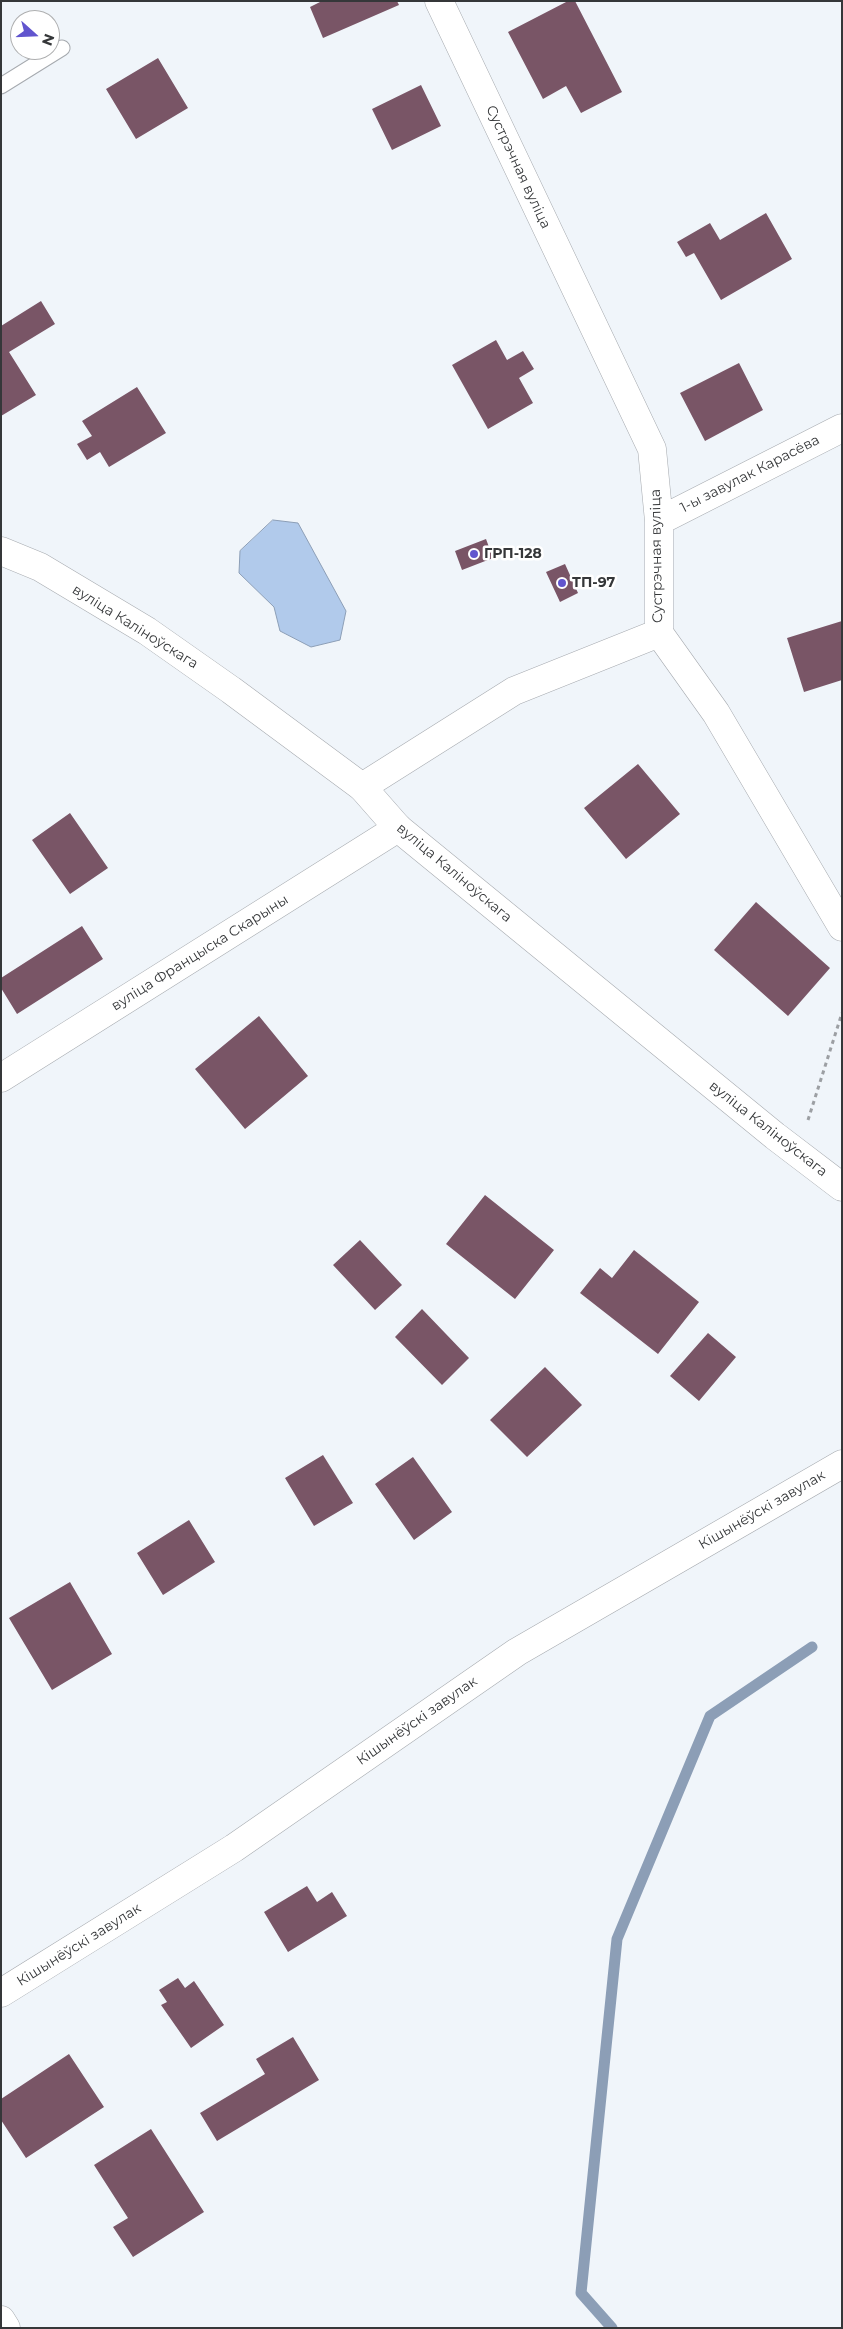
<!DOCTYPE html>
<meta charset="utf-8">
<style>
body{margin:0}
#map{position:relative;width:843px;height:2329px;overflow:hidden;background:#f0f5fa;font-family:Montserrat,sans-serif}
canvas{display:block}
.frame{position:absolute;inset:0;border:2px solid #353739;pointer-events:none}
.north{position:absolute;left:10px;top:10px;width:50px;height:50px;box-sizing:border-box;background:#fff;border:1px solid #aeafb0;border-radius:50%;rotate:110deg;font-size:14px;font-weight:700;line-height:20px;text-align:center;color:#353739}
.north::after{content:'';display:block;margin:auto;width:18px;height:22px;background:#6155ce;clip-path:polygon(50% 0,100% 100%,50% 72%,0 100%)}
</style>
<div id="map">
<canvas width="843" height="2329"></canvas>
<div class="frame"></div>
<div class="north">N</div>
</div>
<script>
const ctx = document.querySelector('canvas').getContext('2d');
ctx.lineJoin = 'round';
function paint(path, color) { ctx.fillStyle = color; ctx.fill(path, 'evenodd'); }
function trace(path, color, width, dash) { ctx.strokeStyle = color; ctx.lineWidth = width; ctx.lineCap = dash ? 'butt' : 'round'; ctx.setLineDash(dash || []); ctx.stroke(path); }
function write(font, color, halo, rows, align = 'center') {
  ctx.font = font + ' Montserrat,sans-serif'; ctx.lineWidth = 5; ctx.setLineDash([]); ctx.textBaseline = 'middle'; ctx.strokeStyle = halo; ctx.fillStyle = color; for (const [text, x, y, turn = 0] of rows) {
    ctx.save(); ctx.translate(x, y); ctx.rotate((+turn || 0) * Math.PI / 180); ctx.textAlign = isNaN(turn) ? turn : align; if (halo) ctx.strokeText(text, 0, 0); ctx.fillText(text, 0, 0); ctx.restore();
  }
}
const water = new Path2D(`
 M273,520L298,523L346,611L340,640L311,647L280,631L274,607L239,573L240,551Z`);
const stream = new Path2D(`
 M612,2328L581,2293L617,1939L710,1716L812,1647`);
const building = new Path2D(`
 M322,1H397L399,5L323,38L310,7Z
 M568,1H575L622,92L581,113L566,86L543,99L508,32Z
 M158,58L188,108L136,139L106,89Z
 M421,85L441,126L392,150L372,109Z
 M766,213L792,259L721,300L694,253L686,257L677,242L710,223L720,240Z
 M41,301L55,324L9,352L36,395L1,416V326Z
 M496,340L507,360L523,351L534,369L519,378L533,403L488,429L452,365Z
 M739,363L763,410L705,441L680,393Z
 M137,387L166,433L109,467L100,452L87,460L77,444L92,436L82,421Z
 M486,539L493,558L462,570L455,551Z
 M565,564L578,593L560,602L546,572Z
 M842,621V680L804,692L787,638Z
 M638,764L680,814L626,859L584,808Z
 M70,813L108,868L70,894L32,840Z
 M756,902L830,968L788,1016L714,950Z
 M82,926L103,959L17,1014L1,988V978Z
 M259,1016L308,1076L245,1129L195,1069Z
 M485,1195L554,1250L515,1299L446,1244Z
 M360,1240L402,1285L375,1310L333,1265Z
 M634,1250L699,1302L658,1354L580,1293L600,1268L612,1278Z
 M422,1309L469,1358L442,1385L395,1337Z
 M708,1333L736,1357L699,1401L670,1376Z
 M545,1367L582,1405L527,1457L490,1420Z
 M323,1455L353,1503L314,1526L285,1478Z
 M413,1457L452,1512L414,1540L375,1484Z
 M189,1520L215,1562L163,1595L137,1553Z
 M70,1582L112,1654L52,1690L9,1618Z
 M307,1886L317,1902L332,1892L347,1916L288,1952L264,1912Z
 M178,1978L185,1988L194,1981L224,2025L191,2048L161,2005L167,2002L159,1990Z
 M293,2037L319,2080L217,2141L200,2113L265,2074L256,2059Z
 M69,2054L104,2107L26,2158L1,2120V2099Z
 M151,2129L204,2212L133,2257L113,2227L128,2218L94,2165Z`);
const path = new Path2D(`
 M808,1120L842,1013`);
const service = new Path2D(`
 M1,86L62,48`);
const minor = new Path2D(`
 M439,1L652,449L659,521V633L716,713L842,927
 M659,521L842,428
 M362,787L514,691L659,633
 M1,1078L398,828
 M1,2320L6,2328`);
const tertiary = new Path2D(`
 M1,1993L234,1848L517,1652L842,1464`);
const secondary = new Path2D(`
 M1,551L40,567L147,631L231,690L362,787L398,828L775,1136L842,1187`);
const markers = [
 [474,554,5,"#6155ce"],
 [562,583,5,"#6155ce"]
];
const streetNames = [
 ["Сустрэчная вуліца",518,167,65],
 ["1-ы завулак Карасёва",750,474,-27],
 ["Сустрэчная вуліца",657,556,-91],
 ["вуліца Каліноўскага",135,627,32],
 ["вуліца Каліноўскага",454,873,40],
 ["вуліца Францыска Скарыны",200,953,-32],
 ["вуліца Каліноўскага",768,1129,38],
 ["Кішынёўскі завулак",762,1510,-30],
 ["Кішынёўскі завулак",417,1721,-35],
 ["Кішынёўскі завулак",79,1945,-32]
];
const poiNames = [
 ["ГРП-128",484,554],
 ["ТП-97",572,583]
];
paint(water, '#b1caeb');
trace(water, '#8c9eb6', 1);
trace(stream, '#8c9eb6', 11);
paint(building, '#795566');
trace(service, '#a6aaaf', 17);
trace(minor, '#a6aaaf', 29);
trace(tertiary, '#a6aaaf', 29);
trace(secondary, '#a6aaaf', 29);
trace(path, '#9c9fa3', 3, [4, 4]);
trace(service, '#fff', 15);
trace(minor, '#fff', 28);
trace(tertiary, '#fff', 28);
trace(secondary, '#fff', 28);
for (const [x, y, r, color] of markers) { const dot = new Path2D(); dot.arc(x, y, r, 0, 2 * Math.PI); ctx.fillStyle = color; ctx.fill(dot); trace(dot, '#fff', 2); }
write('14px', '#353739', '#fff', streetNames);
write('bold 14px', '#353739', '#fff', poiNames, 'left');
</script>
